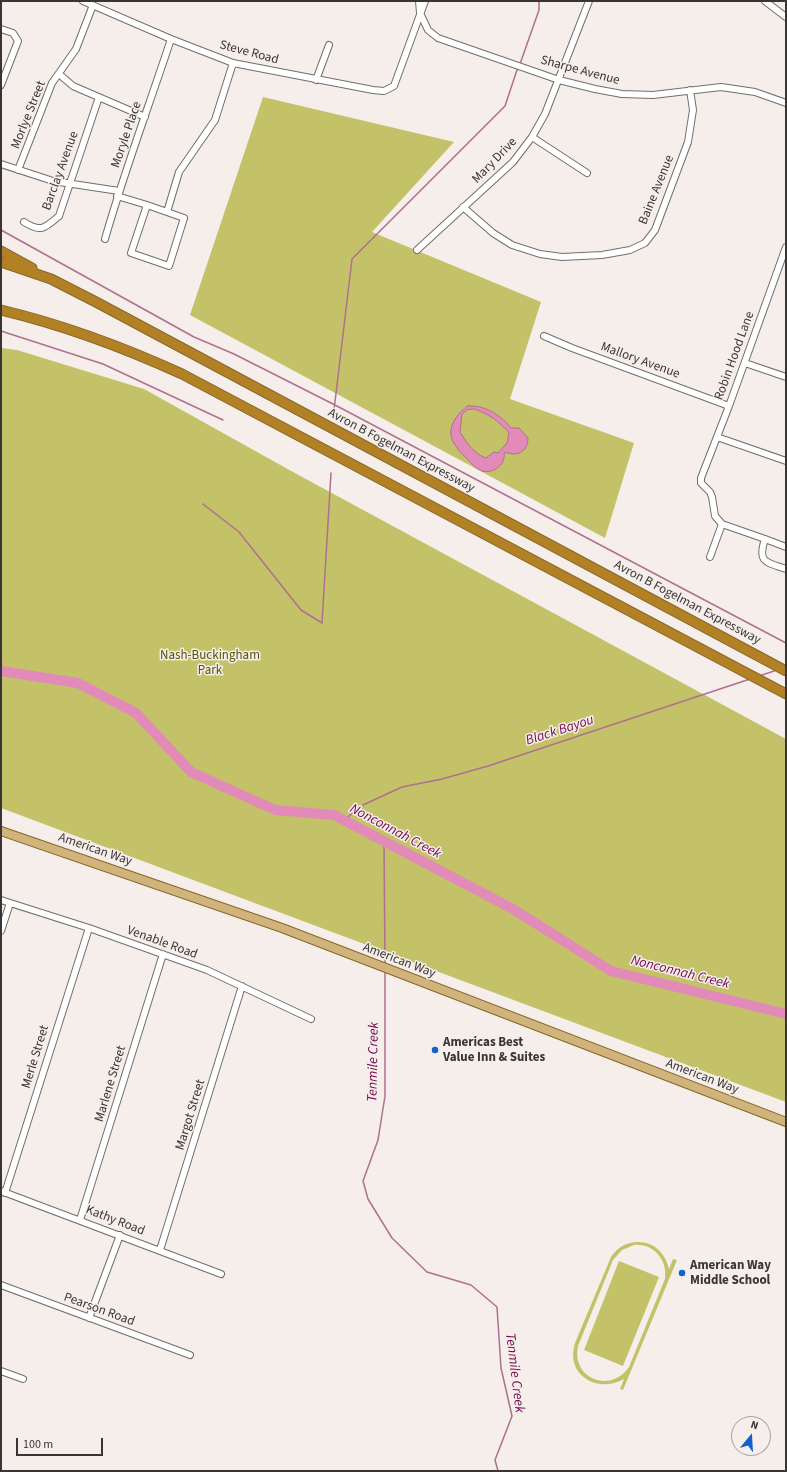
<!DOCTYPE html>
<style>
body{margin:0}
#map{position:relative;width:787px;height:1472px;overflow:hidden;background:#f6eeea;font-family:"Source Sans 3",sans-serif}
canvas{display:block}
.frame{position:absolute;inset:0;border:2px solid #383534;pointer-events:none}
.north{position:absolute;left:731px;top:1416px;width:40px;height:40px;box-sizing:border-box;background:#f6eeea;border:1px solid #aaa4a1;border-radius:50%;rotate:18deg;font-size:11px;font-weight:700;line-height:16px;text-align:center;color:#383534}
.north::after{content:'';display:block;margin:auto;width:14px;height:18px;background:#1162cc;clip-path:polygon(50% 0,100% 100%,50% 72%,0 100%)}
.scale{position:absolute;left:16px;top:1438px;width:87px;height:18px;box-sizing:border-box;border:2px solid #383534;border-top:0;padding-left:5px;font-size:12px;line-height:14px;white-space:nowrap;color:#383534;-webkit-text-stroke:3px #f6eeea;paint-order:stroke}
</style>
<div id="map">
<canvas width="787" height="1472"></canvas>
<div class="frame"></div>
<div class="north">N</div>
<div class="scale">100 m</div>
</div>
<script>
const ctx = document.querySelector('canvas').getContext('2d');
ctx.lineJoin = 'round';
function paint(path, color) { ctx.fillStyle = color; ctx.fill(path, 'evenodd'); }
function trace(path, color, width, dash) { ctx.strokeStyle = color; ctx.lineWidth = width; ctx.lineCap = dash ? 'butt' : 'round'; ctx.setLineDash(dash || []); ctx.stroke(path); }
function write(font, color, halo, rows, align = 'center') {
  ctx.font = font + ' "Source Sans 3",sans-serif'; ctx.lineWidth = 3; ctx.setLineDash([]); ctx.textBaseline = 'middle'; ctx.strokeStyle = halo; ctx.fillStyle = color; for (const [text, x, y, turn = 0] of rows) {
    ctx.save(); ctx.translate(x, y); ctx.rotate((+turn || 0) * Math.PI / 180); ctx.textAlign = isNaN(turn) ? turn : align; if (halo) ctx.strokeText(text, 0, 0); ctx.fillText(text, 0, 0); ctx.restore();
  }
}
const green = new Path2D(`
 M263,97L454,142L372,232L541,302L510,399L634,443L605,538L190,315Z
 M1,348L17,350L144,389L293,472L786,739V1102L1,808Z
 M636,1242C653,1241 665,1252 669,1269L673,1259L677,1260L623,1390L620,1389L624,1379C597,1394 565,1375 575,1343L611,1257C617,1248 625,1243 636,1242ZM634,1245C653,1243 668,1260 665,1279L629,1367C611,1394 571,1379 578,1346L613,1260L622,1250Z
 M619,1261L659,1277L623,1366L584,1350Z`);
const water = new Path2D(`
 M468,406C485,405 501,415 511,428H519L528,438C528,446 524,454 514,454C510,454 508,452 504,453C506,465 493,474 482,471C476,469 471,463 467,459C461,453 455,447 452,439C447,427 458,412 468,406ZM474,409C489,414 499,421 509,433L507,443L498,453L494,452L486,458C473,453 467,443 460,432L462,414L467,410Z`);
const stream = new Path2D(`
 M520,64L539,10V1
 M1,230L194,337L234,354L335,405L786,643
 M1,331L103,364L223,420
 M334,410L352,259L505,106L518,67
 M203,504L239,532L301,610L322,623L331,473
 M759,676L777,670
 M344,820L363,805L402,787L442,779L488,766L750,679
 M384,842L385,964
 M385,970V1096L378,1140L363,1181L368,1199L392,1238L427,1272L471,1285L497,1307L501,1368L512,1416L495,1460L498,1471`);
const river = new Path2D(`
 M1,671L78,683L136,713L191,772L275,810L334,815L513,909L611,971L786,1014`);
const minor = new Path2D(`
 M83,1L171,39L233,63L373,90L384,91L394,86L425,1
 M419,1L420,13L428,30L438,38L559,80L595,89L622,94L653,95L721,87L755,92L786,103
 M765,1L786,17
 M1,29L13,33L18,41L1,85
 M59,74L73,86L145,117
 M316,80L329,45
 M532,137L587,173
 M1,164L53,181L119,191
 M18,170L52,83L76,49L93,5
 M117,196L147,205
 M463,207L493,233L512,245L540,254L562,257L602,255L630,250L645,243L655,230L688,142L693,110L690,90
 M167,212L147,205L131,253L169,266L184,218L167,212L179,172L215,120L233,63
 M24,222C41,233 45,228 59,216L99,97
 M105,239C124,172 149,106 171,39
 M417,250L513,162L532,137L545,114L589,1
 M544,336L572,348L729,406
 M745,363L786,377
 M717,437L786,461
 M722,524L765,539
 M786,547L765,539C757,563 766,562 786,569
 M710,557L722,524L715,516L712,497L710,492L701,483V478L729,406L786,247
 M1,900L89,928L207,970L311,1019
 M1,931L10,903
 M1,1191L221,1274
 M5,1193L89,928
 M80,1220L163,954
 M160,1250L242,986
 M1,1285L190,1355
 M89,1318L120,1235
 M1,1371L23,1379`);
const major = new Path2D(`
 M1,831L282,928L786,1122`);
const highway = new Path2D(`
 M1,251L32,268
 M1,262L51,279L96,302L786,671
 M1,310C64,325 123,347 182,374L786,694`);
const markers = [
 [435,1050,4,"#1162cc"],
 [682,1273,4,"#1162cc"]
];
const streetNames = [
 ["Steve Road",249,53,15],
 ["Sharpe Avenue",580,71,15],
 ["Morlye Street",29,115,-68],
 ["Moryle Place",127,135,-71],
 ["Mary Drive",495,161,-46],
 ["Barclay Avenue",61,171,-70],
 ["Baine Avenue",657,190,-68],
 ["Robin Hood Lane",735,356,-70],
 ["Mallory Avenue",640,361,20],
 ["Avron B Fogelman Expressway",401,451,28],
 ["Avron B Fogelman Expressway",687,603,28],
 ["American Way",95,850,19],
 ["Venable Road",162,943,20],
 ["American Way",399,961,21],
 ["Merle Street",36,1057,-73],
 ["American Way",702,1077,21],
 ["Marlene Street",111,1084,-73],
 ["Margot Street",191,1115,-73],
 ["Kathy Road",115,1221,21],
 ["Pearson Road",99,1310,20]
];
const parkNames = [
 ["Nash-Buckingham",210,656],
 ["Park",210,671]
];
const poiNames = [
 ["Americas Best",443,1043],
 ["Value Inn & Suites",443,1058],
 ["American Way",690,1266],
 ["Middle School",690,1281]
];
const waterNames = [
 ["Black Bayou",560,731,-18],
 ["Nonconnah Creek",395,832,28],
 ["Nonconnah Creek",680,973,14],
 ["Tenmile Creek",374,1062,-89],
 ["Tenmile Creek",514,1373,83]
];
paint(green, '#c4c268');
paint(water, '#e28ab8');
trace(water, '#af7090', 1);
trace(stream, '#af7090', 1.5);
trace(river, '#e28ab8', 10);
trace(minor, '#746d6a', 8);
trace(major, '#87662a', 10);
trace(highway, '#87662a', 11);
trace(minor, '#fff', 6);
trace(major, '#d1b37c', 8);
trace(highway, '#b28025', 9);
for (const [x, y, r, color] of markers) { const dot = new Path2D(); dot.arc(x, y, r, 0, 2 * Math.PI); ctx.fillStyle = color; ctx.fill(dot); trace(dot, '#f6eeea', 1.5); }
write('13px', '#383534', '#f6eeea', streetNames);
write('13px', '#575408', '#f6eeea', parkNames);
write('bold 13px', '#383534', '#f6eeea', poiNames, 'left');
write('italic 14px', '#74094f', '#f6eeea', waterNames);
</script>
